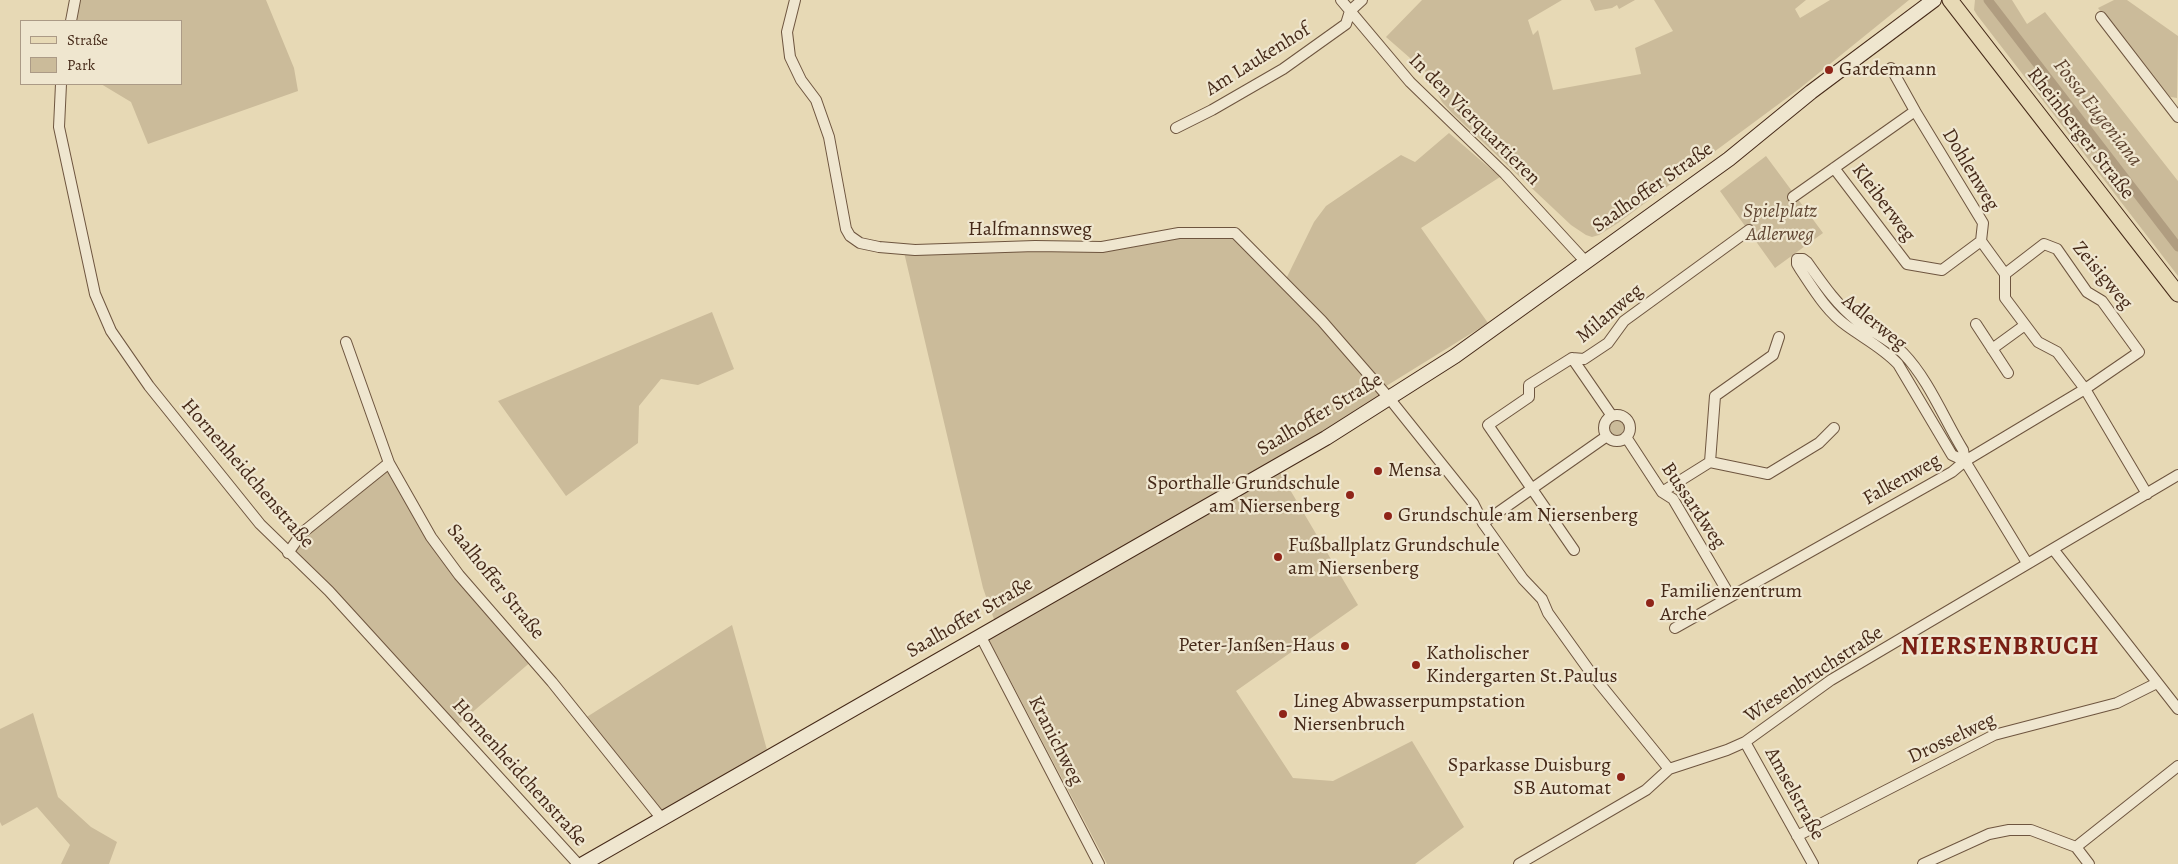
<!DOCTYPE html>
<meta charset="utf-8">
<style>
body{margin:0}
#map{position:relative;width:2178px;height:864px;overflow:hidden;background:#e7d9b5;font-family:Alegreya,serif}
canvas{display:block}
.legend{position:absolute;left:20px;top:20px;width:162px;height:65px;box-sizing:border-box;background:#efe6cf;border:1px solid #ab9a86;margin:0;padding:6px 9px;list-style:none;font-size:15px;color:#452918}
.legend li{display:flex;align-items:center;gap:10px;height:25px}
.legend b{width:25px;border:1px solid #ab9a86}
</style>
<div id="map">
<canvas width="2178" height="864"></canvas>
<ul class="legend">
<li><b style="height:6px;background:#e7d9b5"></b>Straße</li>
<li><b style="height:14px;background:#cbbb9a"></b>Park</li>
</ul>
</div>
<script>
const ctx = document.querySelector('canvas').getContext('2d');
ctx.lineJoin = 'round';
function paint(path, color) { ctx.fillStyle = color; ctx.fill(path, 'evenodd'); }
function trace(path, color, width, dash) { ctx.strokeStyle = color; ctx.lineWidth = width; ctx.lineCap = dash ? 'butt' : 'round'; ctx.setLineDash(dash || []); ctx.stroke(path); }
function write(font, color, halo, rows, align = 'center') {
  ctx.font = font + ' Alegreya,serif'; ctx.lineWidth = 4.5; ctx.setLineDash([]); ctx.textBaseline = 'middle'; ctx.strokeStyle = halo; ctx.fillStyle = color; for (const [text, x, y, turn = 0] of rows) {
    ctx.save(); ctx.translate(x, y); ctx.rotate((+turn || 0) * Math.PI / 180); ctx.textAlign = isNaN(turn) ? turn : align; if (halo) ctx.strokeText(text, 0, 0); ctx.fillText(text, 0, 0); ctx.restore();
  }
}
const green = new Path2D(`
 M75,0H266L294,68L298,91L148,144L131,102L101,84H181V21H71Z
 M1422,0H1562L1528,20L1533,35L1538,30L1553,90L1641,74L1635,48L1673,31L1654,0H1806L1795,9L1800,18L1830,0H1909L1799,89L1618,223L1599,235L1592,237L1586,235L1571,225L1452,113L1442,102L1426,72L1386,37Z
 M1590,0H1635L1619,9L1617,5L1612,8L1595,11Z
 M1975,0H2012L2027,24L2045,12L2178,181V276L1977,15L1974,10Z
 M2114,0H2127L2178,36L2177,98L2165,96L2098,8Z
 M1449,133L1500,177L1421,228L1488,323L1383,388L1389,398L1276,466L1358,605L1236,691L1293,778L1333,781L1412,741L1464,827L1415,864H1107L985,632L996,625L983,588L903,248L1106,247L1179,233H1240L1285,281L1314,222L1326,206L1401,155L1415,162Z
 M1766,156L1823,233L1775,268L1720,191Z
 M712,312L734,369L698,385L661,379L639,406L638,443L566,496L498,401Z
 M1609 429a8 8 0 1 1 16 0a8 8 0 1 1-16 0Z
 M389,463L431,537L533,660L454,728L288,553L302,533Z
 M732,625L769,757L662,819L582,720Z
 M33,713L58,797L91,827L117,842L109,864H61L70,845L37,807L2,826L0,822V729Z`);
const canal = new Path2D(`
 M1988,0L2178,247`);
const street = new Path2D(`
 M795,0L787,32L790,57L801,80L816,100L829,137L846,229L850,236L860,243L879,247L915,250L1035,246L1102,247L1179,233H1235L1322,321L1389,398L1473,503L1483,523L1523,579L1542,599L1548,613L1591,673L1669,769
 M1341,0L1410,82L1505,174L1585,261
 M1350,11L1362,0
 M2101,17L2178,117
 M71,21L75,0
 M1891,68L1915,111
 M61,84L59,127L95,294L111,331L149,386L260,524L329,591L578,864
 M1176,128L1212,110L1283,69L1346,24L1350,11
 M1834,168L1907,264L1942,270L1981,241
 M1793,197L1915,111L1983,223L1981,241L2005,274V298L2038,342L2057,352L2085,389L2147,494
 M1976,324L2008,373
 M346,342L389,463L431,537L459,575L552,682L662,819
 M1992,349L2025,325
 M1572,358L1612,416
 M1604 428a13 13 0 1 1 26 0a13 13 0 1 1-26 0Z
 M1626,437L1662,492L1673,499L1730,596
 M1965,461L1952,455L1898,364C1883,348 1865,339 1847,326C1827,312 1814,290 1800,269L1797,264V259H1803L1807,262C1822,283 1836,304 1856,320C1871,332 1890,339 1903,353C1929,380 1944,419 1963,450L1965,461L2027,563
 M1710,462L1768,474L1819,443L1834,428
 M1662,492L1710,462L1715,396L1773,355L1779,337
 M1483,523L1607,436
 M2053,549L2178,709
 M1574,550L1488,425L1529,397V385L1572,358L1584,359L1608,343L1624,321L1749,230
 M288,553L302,533L389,463
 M1675,628L1952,472L1965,461L2085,389L2139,352L2102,301L2087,292L2057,249L2044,244L2005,274
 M980,635L1099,864
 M1745,742L1813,864
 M1797,836L1994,735L2117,703L2157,683
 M2076,847L2178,766
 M1519,864L1646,790L1669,769L1727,750L1745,742L1831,680L2178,475
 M1923,864L1989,834L2009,830H2031L2076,847L2089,864`);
const secondary = new Path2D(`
 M583,864L1326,438L1455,356L1729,159L1811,92L1934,0`);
const primary = new Path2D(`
 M1950,0L2178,294`);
const markers = [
 [1829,70,5,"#8f2418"],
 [1378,471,5,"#8f2418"],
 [1350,495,5,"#8f2418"],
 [1388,516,5,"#8f2418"],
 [1278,557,5,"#8f2418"],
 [1650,603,5,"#8f2418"],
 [1345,646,5,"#8f2418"],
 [1416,665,5,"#8f2418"],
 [1283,714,5,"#8f2418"],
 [1621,777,5,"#8f2418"]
];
const streetNames = [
 ["Am Laukenhof",1258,60,-32],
 ["In den Vierquartieren",1474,120,45],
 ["Rheinberger Straße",2080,134,52],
 ["Dohlenweg",1970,170,59],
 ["Saalhoffer Straße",1653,188,-35],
 ["Kleiberweg",1883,203,53],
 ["Halfmannsweg",1030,230],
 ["Zeisigweg",2102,276,50],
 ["Milanweg",1610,314,-40],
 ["Adlerweg",1874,323,39],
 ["Saalhoffer Straße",1320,415,-31],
 ["Hornenheidchenstraße",247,474,49],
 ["Falkenweg",1902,480,-29],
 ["Bussardweg",1693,506,56],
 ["Saalhoffer Straße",495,582,51],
 ["Saalhoffer Straße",970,618,-30],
 ["Wiesenbruchstraße",1814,675,-33],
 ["Drosselweg",1952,739,-25],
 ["Kranichweg",1055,741,63],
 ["Hornenheidchenstraße",519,773,48],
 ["Amselstraße",1794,794,61]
];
const poiNames = [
 ["Gardemann",1839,70],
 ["Mensa",1388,471],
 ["Sporthalle Grundschule",1340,484,"right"],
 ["am Niersenberg",1340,507,"right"],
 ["Grundschule am Niersenberg",1398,516],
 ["Fußballplatz Grundschule",1288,546],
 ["am Niersenberg",1288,569],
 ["Familienzentrum",1660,592],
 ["Arche",1660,615],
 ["Peter-Janßen-Haus",1335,646,"right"],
 ["Katholischer",1426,654],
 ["Kindergarten St.Paulus",1426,677],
 ["Lineg Abwasserpumpstation",1293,702],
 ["Niersenbruch",1293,725],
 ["Sparkasse Duisburg",1611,766,"right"],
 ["SB Automat",1611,789,"right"]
];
const parkNames = [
 ["Spielplatz",1780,212],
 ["Adlerweg",1780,235]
];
const waterNames = [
 ["Fossa Eugeniana",2097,113,52]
];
const districtNames = [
 ["NIERSENBRUCH",2000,648]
];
paint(green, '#cbbb9a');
trace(canal, '#b09d80', 9);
trace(street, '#6e553f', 12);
trace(secondary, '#452918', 16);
trace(primary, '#452918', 17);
trace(street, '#efe6cf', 10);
trace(secondary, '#efe6cf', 14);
trace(primary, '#e7d9b5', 15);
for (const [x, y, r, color] of markers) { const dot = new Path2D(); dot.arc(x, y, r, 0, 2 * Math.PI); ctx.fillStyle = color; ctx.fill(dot); trace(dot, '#efe6cf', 2); }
write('20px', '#452918', '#efe6cf', streetNames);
write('20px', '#452918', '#efe6cf', poiNames, 'left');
write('italic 20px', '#604632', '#efe6cf', parkNames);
write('italic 21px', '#604632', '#efe6cf', waterNames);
ctx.letterSpacing = '1px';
write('bold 25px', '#7a1f14', '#efe6cf', districtNames);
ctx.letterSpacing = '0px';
</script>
